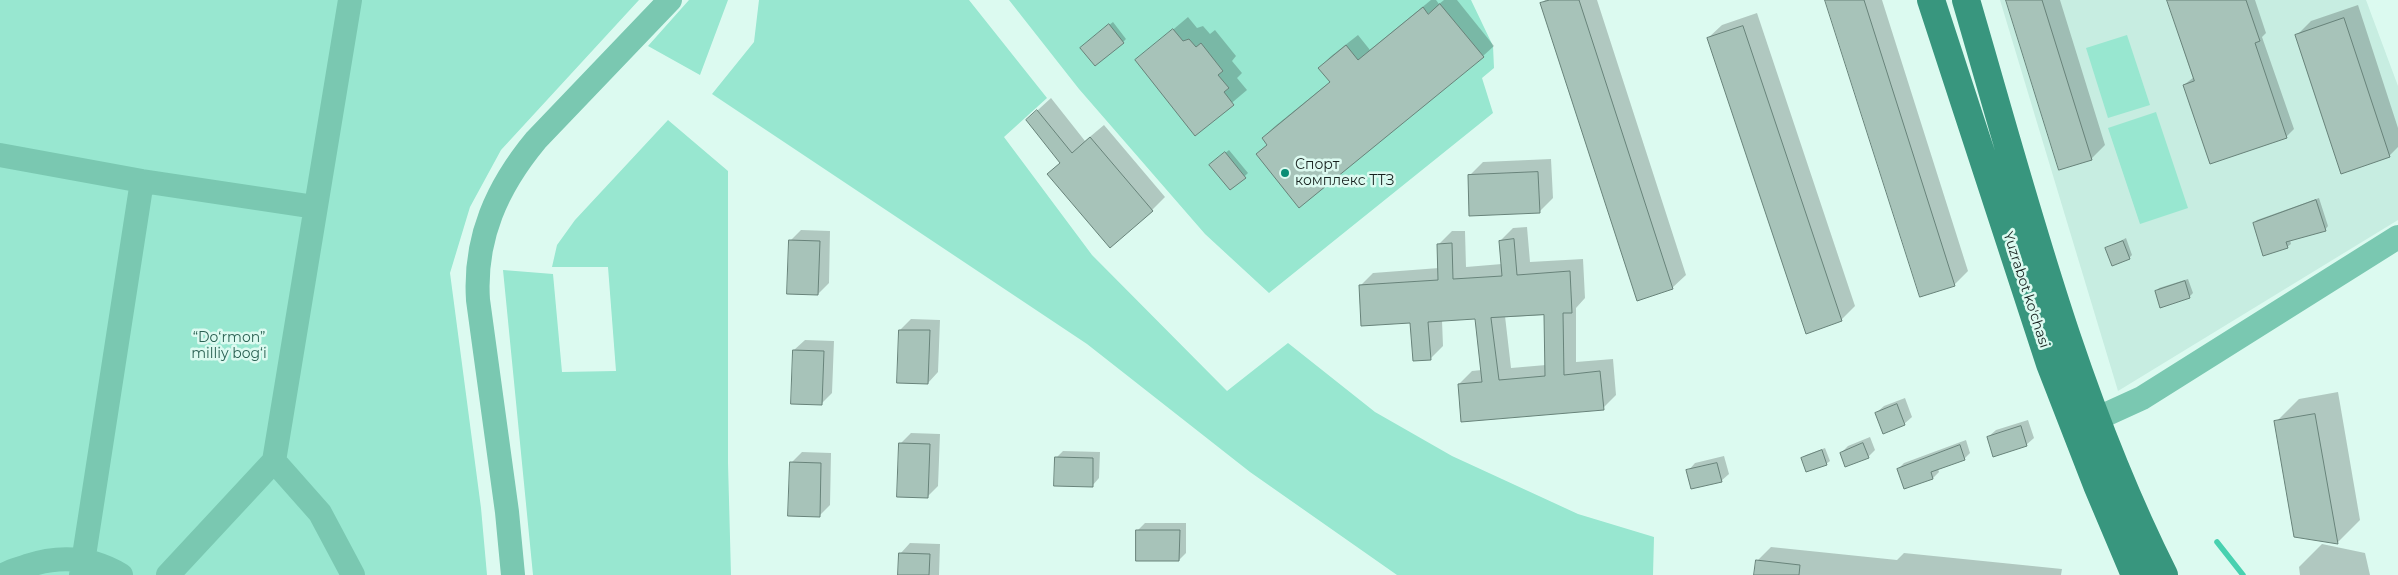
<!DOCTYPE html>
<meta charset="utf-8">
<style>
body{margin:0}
canvas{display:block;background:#dcfaf0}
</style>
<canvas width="2398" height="575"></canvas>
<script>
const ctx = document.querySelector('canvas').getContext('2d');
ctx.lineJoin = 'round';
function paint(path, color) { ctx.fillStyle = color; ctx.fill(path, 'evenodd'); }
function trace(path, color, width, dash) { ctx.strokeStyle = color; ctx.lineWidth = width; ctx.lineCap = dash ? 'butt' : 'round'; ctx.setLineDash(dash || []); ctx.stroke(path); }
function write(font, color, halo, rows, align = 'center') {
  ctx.font = font + ' Montserrat,sans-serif'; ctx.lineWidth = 5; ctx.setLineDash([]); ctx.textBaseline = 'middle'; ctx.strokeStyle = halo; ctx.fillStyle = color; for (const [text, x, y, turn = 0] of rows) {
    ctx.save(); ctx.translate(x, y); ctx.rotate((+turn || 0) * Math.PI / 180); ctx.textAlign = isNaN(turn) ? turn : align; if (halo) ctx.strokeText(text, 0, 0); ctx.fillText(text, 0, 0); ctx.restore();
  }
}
const built = new Path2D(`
 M2000,0H2366L2398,86V220L2118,391Z`);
const green = new Path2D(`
 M0,0H639L501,150L470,207L450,273L481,508L487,575H0Z
 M689,0H728L700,75L648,46Z
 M759,0H969L1047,98L1004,137L1092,255L1227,391L1288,343L1375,412L1452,456L1578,514L1654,537L1653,575H1397L1250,472L1087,344L712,94L754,42Z
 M1009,0H1471L1493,46L1494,68L1482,78L1493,113L1269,293L1205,234L1079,89Z
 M2127,35L2150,105L2108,118L2086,48Z
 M2156,112L2188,208L2140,224L2108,128Z
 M668,120L728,171V463L731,575H533L503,270L553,274L562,372L616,371L608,267H552L557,245L575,220Z`);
const shadow = new Path2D(`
 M1431,0H1436L1439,4L1444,0H1457L1494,46L1483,56L1257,154L1268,144L1263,138L1274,127L1331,81L1320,68L1330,57L1358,35L1370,50Z
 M1545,0H1597L1686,275L1672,288L1542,4Z
 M1826,0H1882L1968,271L1954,285Z
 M2007,0H2060L2105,145L2091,159Z
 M2168,0H2255L2266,33L2262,37L2294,129L2286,137L2184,85L2194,77Z
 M2358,5L2398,128V147L2389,156L2297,35L2311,21Z
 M1757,13L1855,306L1841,320L1708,38L1722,25Z
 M1188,17L1197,28L1203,26L1210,34L1215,30L1236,56L1232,61L1242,73L1237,78L1247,90L1195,134L1136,61Z
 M1113,22L1126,39L1123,42L1085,44Z
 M1051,98L1085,141L1104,125L1165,197L1152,210L1049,174L1061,162L1027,120Z
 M1229,150L1248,173L1231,189L1214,162Z
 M1551,159L1553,198L1539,212L1469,176L1483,162Z
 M2319,198L2328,226L2325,230L2290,240L2291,244L2287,247L2254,223L2257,220Z
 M1527,227L1530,262L1583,259L1585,298L1576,308V362L1613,359L1616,395L1603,408L1459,384L1472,371L1482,370L1476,318L1442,320L1443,346L1430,359L1411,322L1360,286L1373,273L1439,268V244L1452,231H1465L1466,267L1502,264L1500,241L1513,228ZM1545,313L1546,365L1511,368L1505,316Z
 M801,230L830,231L829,283L818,294L790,241Z
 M2126,238L2132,255L2129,258L2107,248Z
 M2188,279L2193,293L2190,296L2161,306L2156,292L2159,288Z
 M911,319L940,320L938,372L928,383L900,330Z
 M805,340L834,341L832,393L822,403L794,350Z
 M2338,392L2360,520L2337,543L2276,422L2299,399Z
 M1905,398L1912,417L1904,424L1876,413L1884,406Z
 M2028,420L2034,438L2026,445L1988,437L1996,430Z
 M911,433L940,434L938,486L927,497L900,444Z
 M1870,437L1875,450L1868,457L1841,453L1848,446Z
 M1966,440L1970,453L1964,459L1938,469L1939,472L1933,478L1904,487L1898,469L1904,463Z
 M1825,448L1830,461L1826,464L1802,458L1806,455Z
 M1063,451L1100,452L1099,478L1092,486L1056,458Z
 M802,452L831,453L830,505L819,516L791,463Z
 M1724,456L1729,474L1721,481L1688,471L1695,463Z
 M1145,523H1186V553L1179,560L1138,530Z
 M910,543L940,544L939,575H899L900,554Z
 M2322,544L2365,553L2370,575H2300L2299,567Z
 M1771,547L1897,560L1904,553L2062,569L2061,575H1755L1757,561Z`);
const stream = new Path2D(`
 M2217,542L2243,575`);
const building = new Path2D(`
 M1550,0H1579L1673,289L1637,301L1540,3Z
 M1825,0H1864L1955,286L1920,297Z
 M2006,0H2042L2092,160L2059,170Z
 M2167,0H2246L2260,41L2255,43L2287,138L2210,164L2183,85L2194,81Z
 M1440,4L1484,57L1299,208L1256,154L1267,145L1262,138L1330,82L1318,68L1346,45L1358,60L1423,7L1428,14Z
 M2344,18L2390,157L2341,174L2295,35Z
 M1109,24L1124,43L1095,66L1080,48Z
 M1743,26L1842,321L1806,334L1707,38Z
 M1173,29L1183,41L1189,39L1196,47L1201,43L1223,71L1218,75L1229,88L1224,92L1234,105L1195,136L1135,60Z
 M1037,110L1072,153L1090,137L1153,211L1110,248L1047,174L1060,163L1026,120Z
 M1225,152L1246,178L1230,190L1209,165Z
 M1538,172L1540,213L1469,216L1468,175Z
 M2316,200L2326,231L2286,242L2288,248L2263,256L2253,223Z
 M1514,239L1517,275L1570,271L1572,313H1563L1564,375L1600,371L1604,410L1461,422L1458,384L1482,382L1475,319L1428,322L1431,360L1413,361L1410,323L1361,326L1359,285L1438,280L1437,244L1452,243L1453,279L1502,276L1499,241ZM1544,315L1545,376L1499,380L1491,318Z
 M789,240L820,241L818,295L787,294Z
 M2123,241L2130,259L2112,266L2105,248Z
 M2185,281L2190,298L2160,308L2155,291Z
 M899,330H930L928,384L897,383Z
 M793,350L824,351L822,405L791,404Z
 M1897,404L1905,425L1883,434L1875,413Z
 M2315,414L2338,544L2294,537L2274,421Z
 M2021,426L2027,446L1993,457L1987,437Z
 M899,443L930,444L928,498L897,497Z
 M1863,443L1869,458L1845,467L1840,453Z
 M1960,445L1965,460L1931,472L1933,479L1904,489L1897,469Z
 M1822,450L1827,465L1806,472L1801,458Z
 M1055,457L1093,458V487L1054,486Z
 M790,462L821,463L820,517L788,516Z
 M1717,463L1722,482L1691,489L1686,470Z
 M1136,530H1180L1179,561H1136Z
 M899,553L930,554L929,575H898Z
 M1756,560L1800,565L1799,575H1754Z`);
const minor = new Path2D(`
 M0,155L142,181L315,207
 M2096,419L2142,398L2398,237
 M274,461L320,513L353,575
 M4,575C11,570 19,569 27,566C60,555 91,557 121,575
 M81,575L142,181
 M168,575L274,461L350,0
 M513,575L507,512L478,300C474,238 497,187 536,140L670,0`);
const major = new Path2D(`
 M1931,0L2050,364L2097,485L2135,575
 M1966,0C2023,194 2073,394 2164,575`);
const markers = [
 [1285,173,5,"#098d74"]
];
const poiNames = [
 ["Спорт",1295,165],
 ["комплекс ТТЗ",1295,181]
];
const streetNames = [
 ["Yuzrabot ko'chasi",2026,290,72]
];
const parkNames = [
 ["“Do‘rmon”",229,338],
 ["milliy bog‘i",229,354]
];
paint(built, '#c7ede1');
paint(green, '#98e7d0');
paint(shadow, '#0003');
trace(stream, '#48d1b0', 5.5);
paint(building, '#a7c3b9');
trace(building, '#68837a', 1);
trace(minor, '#7ac8b1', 24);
trace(major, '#38967e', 28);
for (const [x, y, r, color] of markers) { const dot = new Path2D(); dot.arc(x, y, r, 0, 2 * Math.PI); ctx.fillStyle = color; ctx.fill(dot); trace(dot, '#dcfaf0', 2); }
write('14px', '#18221f', '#dcfaf0', poiNames, 'left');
write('14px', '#18221f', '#dcfaf0', streetNames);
write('14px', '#2b6153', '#dcfaf0', parkNames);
</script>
